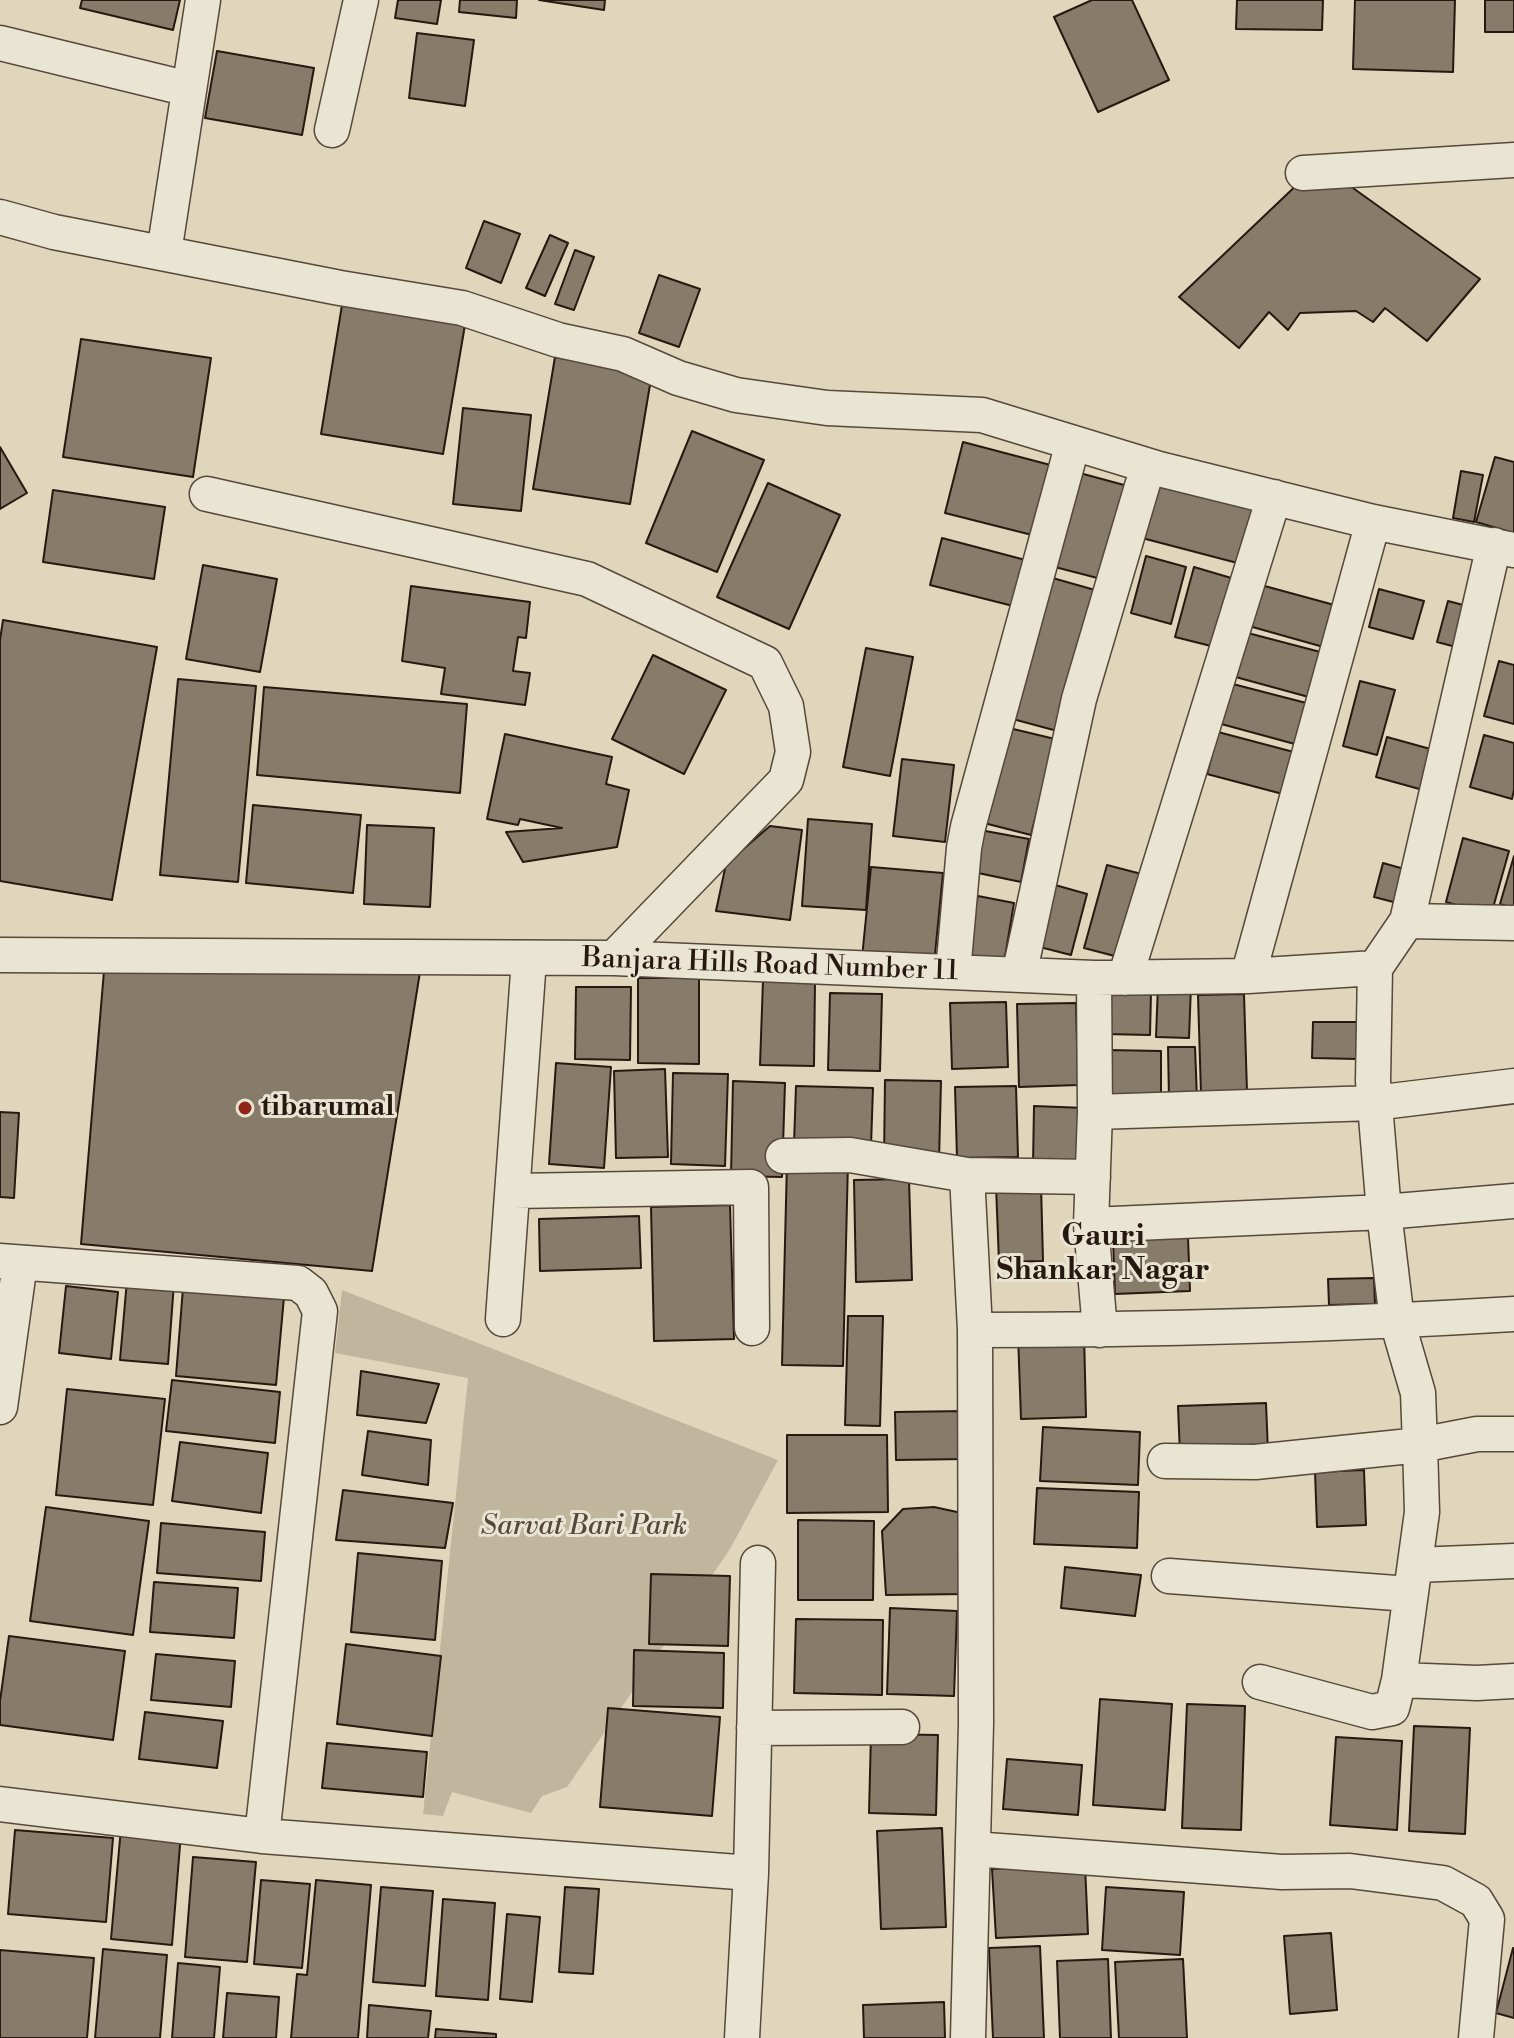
<!DOCTYPE html>
<style>
body{margin:0}
canvas{display:block;background:#dfd6bb}
</style>
<canvas width="1514" height="2038"></canvas>
<script>
const ctx = document.querySelector('canvas').getContext('2d');
ctx.lineJoin = 'round';
function paint(path, color) { ctx.fillStyle = color; ctx.fill(path, 'evenodd'); }
function trace(path, color, width, dash) { ctx.strokeStyle = color; ctx.lineWidth = width; ctx.lineCap = dash ? 'butt' : 'round'; ctx.setLineDash(dash || []); ctx.stroke(path); }
function write(font, color, halo, rows, align = 'center') {
  ctx.font = font + ' "Libre Bodoni",serif'; ctx.lineWidth = 6; ctx.setLineDash([]); ctx.textBaseline = 'middle'; ctx.strokeStyle = halo; ctx.fillStyle = color; for (const [text, x, y, turn = 0] of rows) {
    ctx.save(); ctx.translate(x, y); ctx.rotate((+turn || 0) * Math.PI / 180); ctx.textAlign = isNaN(turn) ? turn : align; if (halo) ctx.strokeText(text, 0, 0); ctx.fillText(text, 0, 0); ctx.restore();
  }
}
const green = new Path2D(`
 M342,1290L778,1460L730,1549L567,1787L542,1796L531,1813L452,1792L443,1816L423,1814L468,1378L335,1353Z`);
const building = new Path2D(`
 M82,0H180L173,30L80,8Z
 M398,0H441L437,24L395,18Z
 M460,0H517L516,18L459,12Z
 M539,0H605L604,10Z
 M1092,0H1132L1169,80L1098,112L1054,17Z
 M1237,0H1323L1322,30L1236,29Z
 M1355,0H1455L1453,72L1353,69Z
 M1485,0H1514V32H1485Z
 M417,33L474,40L465,106L409,98Z
 M217,51L314,68L302,135L205,118Z
 M1339,178L1480,279L1427,341L1385,308L1373,322L1356,311L1300,313L1288,330L1269,312L1239,348L1179,297L1303,179Z
 M484,221L520,234L501,283L466,268Z
 M550,235L568,243L545,296L526,288Z
 M575,250L594,257L574,310L555,304Z
 M659,275L700,289L679,347L639,333Z
 M343,299L466,319L443,454L321,434Z
 M81,339L211,358L193,477L63,457Z
 M555,357L652,373L630,504L533,489Z
 M463,408L531,415L521,511L453,504Z
 M692,431L764,460L717,572L646,543Z
 M963,442L1058,467L1040,537L945,513Z
 M0,447L27,493L0,509Z
 M1495,457L1514,462V533L1476,522Z
 M1461,471L1483,475L1474,522L1453,518Z
 M1076,472L1135,488L1109,581L1051,566Z
 M1158,482L1260,509L1245,565L1142,538Z
 M768,483L840,515L789,629L717,597Z
 M53,490L165,507L154,579L43,562Z
 M942,538L1033,562L1021,608L930,585Z
 M1146,556L1186,567L1171,624L1131,613Z
 M203,565L277,579L260,672L186,659Z
 M1194,567L1238,580L1219,648L1175,637Z
 M1049,577L1102,592L1061,732L1009,718Z
 M1261,585L1338,606L1327,648L1249,626Z
 M411,586L530,602L526,638L518,637L513,671L530,673L525,705L441,694L445,668L402,661Z
 M1379,589L1424,601L1413,639L1369,627Z
 M1448,601L1494,613L1483,654L1437,642Z
 M3,620L157,647L112,900L0,881V640Z
 M1244,632L1328,654L1316,699L1232,676Z
 M866,648L913,657L890,776L843,767Z
 M653,655L726,690L684,774L612,739Z
 M1499,661L1514,665V724L1484,716Z
 M178,679L256,686L238,882L160,875Z
 M1360,681L1395,690L1377,755L1343,746Z
 M1225,682L1314,705L1302,746L1214,722Z
 M264,687L467,704L460,793L257,775Z
 M1009,728L1055,739L1031,835L984,823Z
 M1218,732L1305,755L1294,797L1207,774Z
 M505,734L612,757L606,784L629,790L617,847L523,862L506,832L562,828L520,819L518,825L487,819Z
 M1484,735L1514,743V790L1512,799L1470,787Z
 M1387,737L1452,755L1441,795L1376,777Z
 M902,759L954,765L945,842L893,836Z
 M253,805L361,815L353,893L246,883Z
 M808,819L872,824L866,910L802,906Z
 M367,825L434,828L430,907L364,904Z
 M770,826L802,830L790,920L716,911L726,864Z
 M980,830L1029,839L1021,882L978,873Z
 M1463,838L1509,851L1491,915L1446,902Z
 M1514,856V908L1500,904Z
 M1383,863L1422,874L1413,907L1374,897Z
 M1107,865L1153,877L1130,960L1084,948Z
 M871,867L943,873L934,964L862,958Z
 M1048,883L1087,894L1071,955L1032,945Z
 M978,896L1014,903L1004,963L961,956Z
 M104,971L420,972L372,1271L81,1244Z
 M638,978H699V1064L638,1063Z
 M763,980L815,981L814,1066L760,1065Z
 M1158,985L1191,986L1189,1038L1156,1037Z
 M576,987H631L630,1060L575,1059Z
 M1105,991L1151,992L1150,1035L1104,1034Z
 M830,993L882,994L880,1071L828,1070Z
 M1244,994L1247,1092L1201,1094L1198,995Z
 M1006,1002L1008,1067L952,1069L950,1003Z
 M1076,1003L1078,1085L1019,1087L1017,1004Z
 M1313,1022H1357V1059L1312,1058Z
 M1168,1047H1195L1197,1099H1169Z
 M1108,1050L1161,1051V1098L1107,1097Z
 M556,1063L611,1067L604,1168L549,1164Z
 M665,1069L668,1157L616,1158L614,1071Z
 M673,1073L728,1074L725,1166L671,1164Z
 M885,1080L941,1081L939,1161L884,1160Z
 M733,1081L785,1083L782,1177L731,1176Z
 M796,1086L873,1088L871,1146L794,1144Z
 M1016,1086L1018,1157L957,1158L955,1087Z
 M1034,1106L1085,1108L1084,1165L1033,1164Z
 M0,1112L19,1113L14,1198L0,1197Z
 M787,1161L848,1162L843,1366L782,1365Z
 M909,1179L912,1280L856,1282L854,1180Z
 M1041,1185L1043,1261L999,1262L996,1186Z
 M730,1205L734,1339L654,1341L651,1207Z
 M639,1216L641,1268L540,1271L539,1219Z
 M1188,1237L1190,1291L1115,1294L1113,1239Z
 M1374,1278L1375,1304L1329,1305L1328,1279Z
 M127,1280L174,1283L168,1364L120,1360Z
 M66,1286L118,1292L111,1359L59,1353Z
 M183,1288L284,1297L276,1385L176,1376Z
 M848,1316H883L880,1426L845,1425Z
 M1084,1333L1086,1417L1021,1419L1018,1335Z
 M361,1371L439,1384L426,1423L357,1415Z
 M172,1380L280,1392L275,1443L166,1431Z
 M67,1389L165,1399L153,1505L56,1495Z
 M1266,1403L1268,1452L1180,1455L1178,1406Z
 M966,1411L967,1459L896,1460L895,1412Z
 M1043,1427L1140,1432L1138,1485L1040,1481Z
 M368,1431L431,1440L428,1485L362,1475Z
 M787,1435H887L888,1512L787,1513Z
 M180,1442L268,1453L261,1513L172,1501Z
 M1364,1470L1366,1525L1317,1527L1315,1472Z
 M1037,1488L1139,1492L1137,1548L1034,1544Z
 M343,1490L453,1503L445,1548L336,1540Z
 M46,1507L149,1521L133,1635L30,1621Z
 M934,1507L957,1512H966V1594L886,1595L882,1531L903,1509Z
 M798,1520L874,1521L873,1600H798Z
 M161,1523L265,1532L261,1581L157,1573Z
 M358,1553L442,1561L435,1640L351,1632Z
 M1065,1567L1141,1575L1135,1616L1061,1608Z
 M651,1574L730,1576L728,1646L649,1644Z
 M154,1582L238,1588L234,1638L150,1632Z
 M890,1608L957,1611L954,1696L887,1694Z
 M796,1619L883,1620L882,1695L794,1693Z
 M9,1636L125,1651L113,1740L0,1725V1701Z
 M346,1644L441,1656L432,1736L337,1724Z
 M634,1650L724,1653L723,1708L633,1706Z
 M156,1654L235,1661L231,1707L151,1700Z
 M1100,1699L1172,1704L1165,1810L1093,1805Z
 M1187,1704L1245,1706L1241,1830L1182,1828Z
 M608,1708L720,1717L712,1816L600,1807Z
 M145,1712L223,1721L217,1768L139,1759Z
 M1414,1726L1470,1728L1465,1834L1409,1831Z
 M871,1734L938,1735L936,1815L869,1813Z
 M1336,1737L1402,1741L1397,1830L1330,1825Z
 M327,1743L427,1752L423,1797L322,1788Z
 M1007,1759L1082,1765L1078,1815L1003,1809Z
 M121,1828L181,1833L172,1945L111,1939Z
 M942,1828L946,1927L881,1929L877,1831Z
 M15,1830L113,1838L106,1922L8,1914Z
 M193,1857L256,1862L247,1962L185,1957Z
 M1085,1864L1088,1934L996,1938L992,1869Z
 M261,1880L310,1884L302,1968L254,1964Z
 M316,1880L371,1885L358,2038H291L297,1974L307,1975Z
 M381,1887L433,1891L425,1986L373,1982Z
 M565,1887L599,1889L593,1974L559,1972Z
 M1106,1887L1184,1892L1180,1955L1102,1950Z
 M443,1899L495,1903L488,2000L436,1996Z
 M507,1914L540,1917L532,2002L500,1999Z
 M1331,1933L1337,2010L1290,2014L1284,1936Z
 M1040,1946L1044,2038H993L989,1948Z
 M1513,1948H1514V2018L1496,2013Z
 M103,1949L167,1955L160,2038H95Z
 M0,1950L94,1958L87,2038H0Z
 M1108,1959L1111,2038H1060L1057,1961Z
 M1183,1959L1187,2038H1119L1115,1962Z
 M178,1963L220,1967L214,2038H172Z
 M227,1993L279,1997L276,2038H223Z
 M944,2002L945,2038H864L863,2005Z
 M369,2005L431,2011L428,2038H367Z
 M436,2029L496,2034V2038H435Z`);
const minor = new Path2D(`
 M0,43L189,89
 M332,130L361,0
 M1303,173L1514,160
 M0,217L54,232L340,288L462,308L558,340L623,354L678,378L736,395L827,408L982,415L1159,469L1373,522L1514,550
 M164,253L203,0
 M207,494L587,579L765,663L786,706L793,752L786,780L614,958
 M1407,921L1494,545
 M0,955L614,958L1094,978L1248,976L1375,968L1407,921L1514,923
 M1375,968L1373,1081L1384,1212L1397,1321L1418,1393L1420,1445L1422,1512L1399,1680L1477,1683L1514,1681
 M953,972L964,848L968,827L1073,443
 M1019,975L1079,699L1148,466
 M1248,976L1373,522
 M1094,978L1095,1112L1091,1225L1100,1330
 M1125,978L1274,497
 M1095,1112L1374,1103L1514,1086
 M783,1156L850,1155L967,1175L1093,1177
 M967,1175L975,1330L976,1724L968,2038
 M514,1191L751,1187L752,1328
 M1091,1225L1384,1212L1514,1201
 M0,1261L298,1283L311,1293L320,1311L262,1836
 M503,1319L529,959
 M975,1330C1155,1330 1334,1325 1514,1314
 M0,1407L20,1263
 M1165,1461L1255,1462L1420,1445L1477,1434H1514
 M1416,1565L1514,1561
 M1169,1576L1409,1594
 M1260,1682L1372,1712L1392,1708L1399,1680
 M754,1728L902,1727
 M0,1804L262,1836L751,1873
 M973,1849L1282,1872L1350,1871L1443,1883L1476,1901L1487,1919L1476,2038
 M742,2038L751,1873L758,1563`);
const markers = [
 [245,1108,8,"#8f2418"]
];
const streetNames = [
 ["Banjara Hills Road Number 11",770,966,2]
];
const poiNames = [
 ["tibarumal",261,1108]
];
const parkNames = [
 ["Sarvat Bari Park",584,1527]
];
const neighbourhoodNames = [
 ["Gauri",1103,1238],
 ["Shankar Nagar",1103,1272]
];
paint(green, '#c0b69e');
paint(building, '#877b69');
trace(building, '#281910', 2);
trace(minor, '#56483b', 37);
trace(minor, '#eae4d3', 34);
for (const [x, y, r, color] of markers) { const dot = new Path2D(); dot.arc(x, y, r, 0, 2 * Math.PI); ctx.fillStyle = color; ctx.fill(dot); trace(dot, '#eae4d3', 3); }
write('28px', '#281910', '#eae4d3', streetNames);
write('bold 28px', '#281910', '#eae4d3', poiNames, 'left');
write('italic 28px', '#56483b', '#eae4d3', parkNames);
write('bold 30px', '#281910', '#eae4d3', neighbourhoodNames);
</script>
